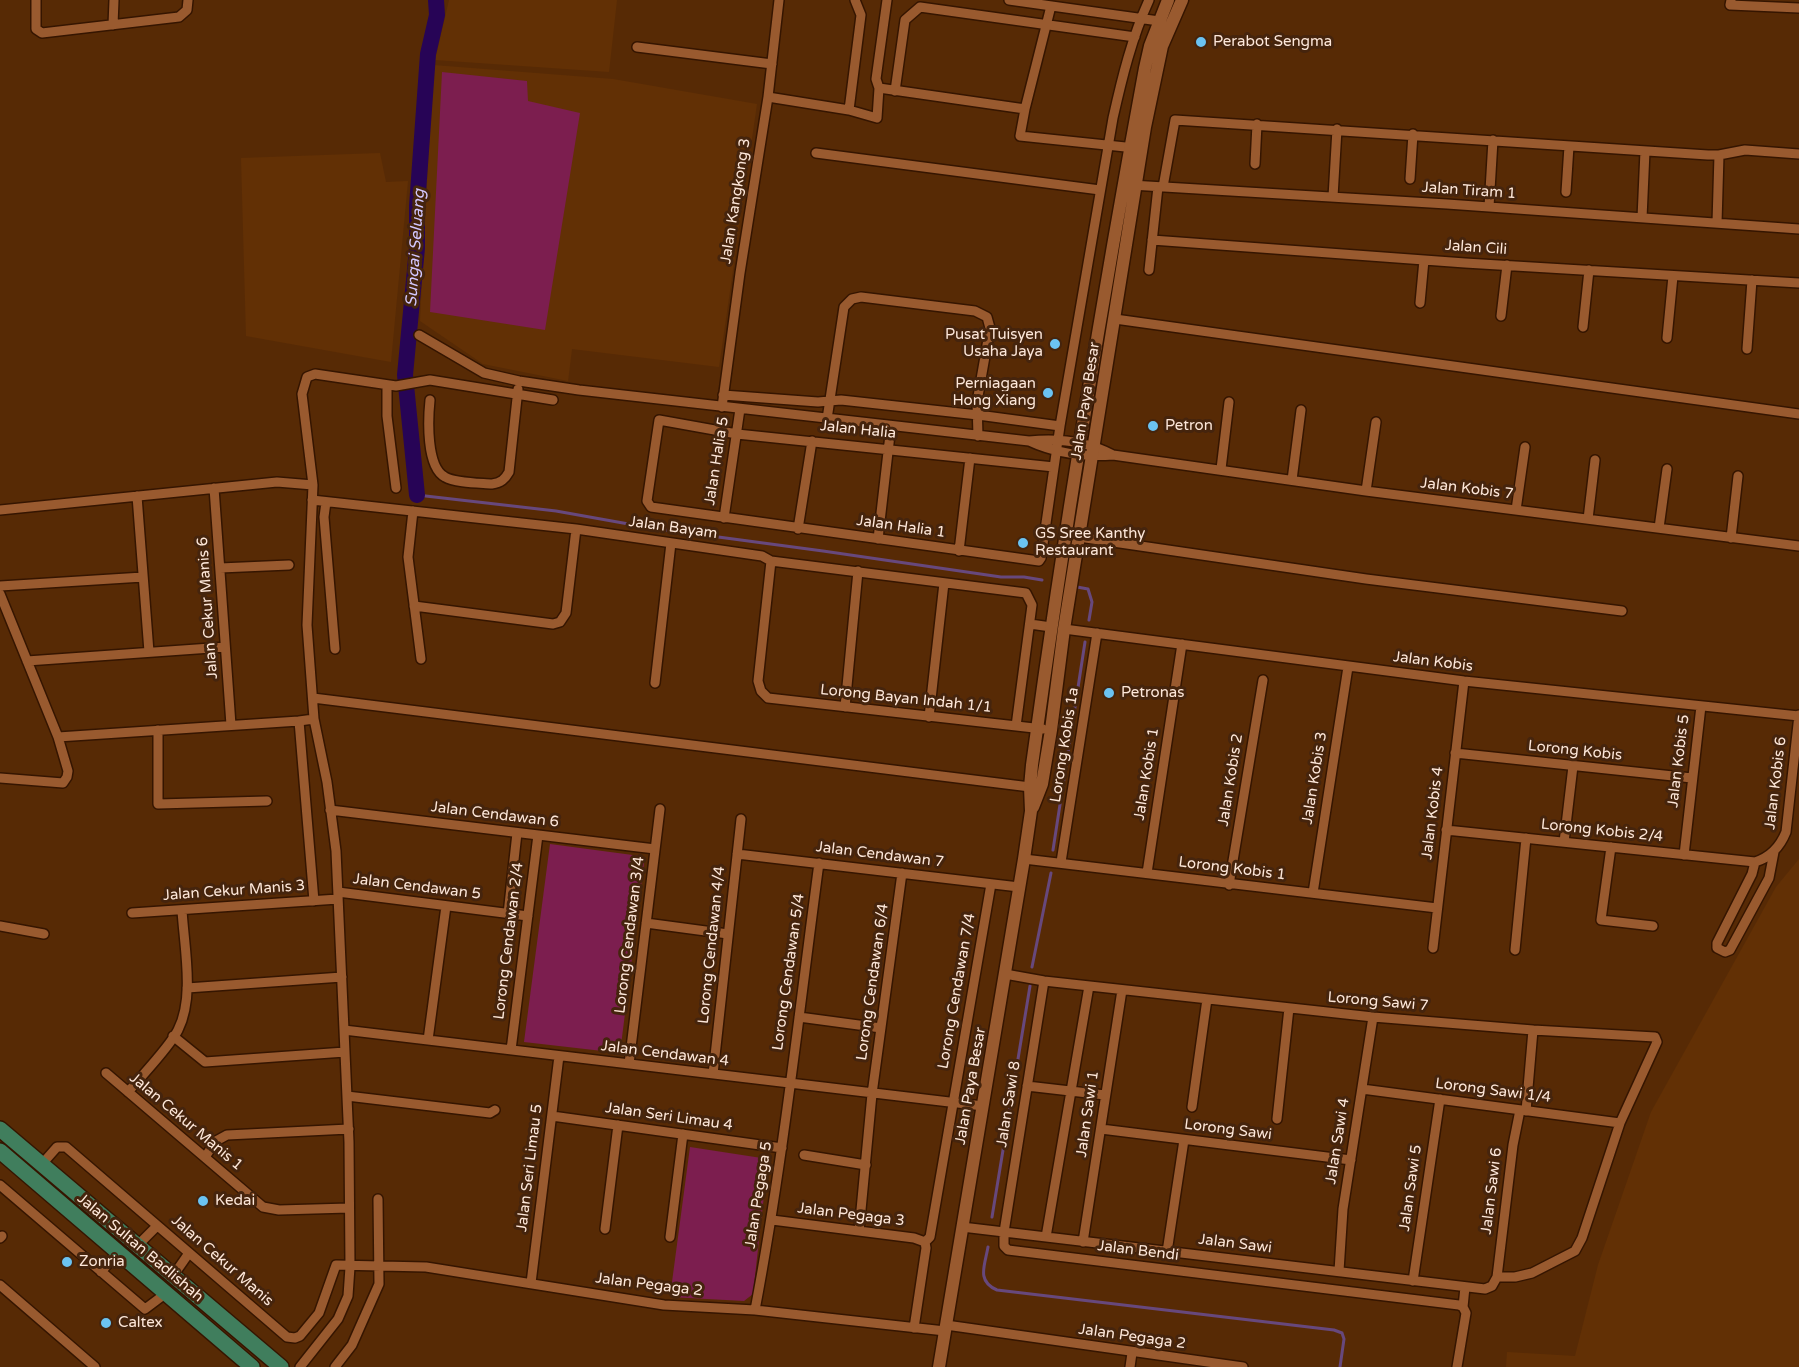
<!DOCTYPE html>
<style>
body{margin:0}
canvas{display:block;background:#572a05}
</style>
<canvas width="1799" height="1367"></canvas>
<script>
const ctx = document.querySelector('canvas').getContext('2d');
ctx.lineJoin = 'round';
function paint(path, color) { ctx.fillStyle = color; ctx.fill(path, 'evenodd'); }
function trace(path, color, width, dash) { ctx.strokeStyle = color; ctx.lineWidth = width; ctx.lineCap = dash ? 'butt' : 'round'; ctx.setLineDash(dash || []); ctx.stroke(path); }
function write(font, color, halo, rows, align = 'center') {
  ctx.font = font + ' "Varela Round",sans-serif'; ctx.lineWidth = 6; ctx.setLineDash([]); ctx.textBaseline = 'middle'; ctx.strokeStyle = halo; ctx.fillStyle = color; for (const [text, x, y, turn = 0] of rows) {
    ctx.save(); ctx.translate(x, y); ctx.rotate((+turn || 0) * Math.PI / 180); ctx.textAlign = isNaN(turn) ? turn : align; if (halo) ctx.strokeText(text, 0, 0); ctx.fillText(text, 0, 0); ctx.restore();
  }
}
const built = new Path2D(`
 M449,0H617L609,72L435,60Z
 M433,65L613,79L757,104L719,367L572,349L568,381L483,364L420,321Z
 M380,153L386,182L408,181L391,362L246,336L241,158Z
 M1799,859V1367H1506L1507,1352L1575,1356L1598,1265L1651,1112L1776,887Z`);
const green = new Path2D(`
 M442,72L527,81L528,101L580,113L545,330L430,312Z
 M550,844L640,856L644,863L620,1053L524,1042Z
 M690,1147L768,1159L753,1294L744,1301L670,1297Z`);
const stream = new Path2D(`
 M417,495L556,511L651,528L823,551L1001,577H1024L1042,580
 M1077,587L1088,589L1092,602L1089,620
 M1053,850L1085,642
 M1032,967L1051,873
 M992,1217L1030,986
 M988,1247C985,1265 976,1281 997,1290L1334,1330L1342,1333L1344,1339L1340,1367`);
const river = new Path2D(`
 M417,495L405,375L417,248V206L428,54L437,15L436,0`);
const minor = new Path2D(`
 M36,0V29L42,33L179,17L187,10L188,0
 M1009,0L1159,21
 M1731,0L1730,5L1799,8
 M1051,6L1025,109L1020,136L1135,148
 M113,25L114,0
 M637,47L772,64
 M879,88L1025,109
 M895,91L905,20L920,7L1135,37
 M768,97L849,110L877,118L879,88L876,79L887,0
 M849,110L861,15L855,0
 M816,153L1100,190
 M1255,164L1257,124
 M1410,179L1413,134
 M1131,185L1447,204L1799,229
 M1163,187L1175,120L1708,155H1719L1745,150L1799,154
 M1566,192L1569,146
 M1333,197L1337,129
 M1489,207L1493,140
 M1642,218L1645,151
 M1717,223L1719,155
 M1152,240L1465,263L1799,283
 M1149,270L1158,187
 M1420,303L1424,260
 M1501,316L1507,265
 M1115,319L1799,414
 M1583,327L1589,270
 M419,335L484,373L519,381L579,390L1029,441C1059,438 1087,441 1113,455
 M1667,338L1673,276
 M1747,349L1752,280
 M387,385V416L396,488
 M723,395L818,402L841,400L978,415L1060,426
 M430,400C428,419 426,467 445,477C455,483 480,483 492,484C501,483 505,479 509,472L518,389
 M722,407L740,273L768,97L779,0
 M827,419L844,307L852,299L861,297L975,311L987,317L990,328L977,402L978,436
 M1029,441C1055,453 1085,457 1113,455L1366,491L1799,546
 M1054,467L737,434L659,420L647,501L651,507L1039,561L1041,558L1060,426L1113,118C1122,78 1132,37 1149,0
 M1221,469L1229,402
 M1292,480L1301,410
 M214,488L231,725
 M1366,491L1376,422
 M137,496L149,652
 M312,500L576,529L762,556L771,561L1026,593L1032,605L1016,726
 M326,502L324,517L335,649
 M0,510L277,482L313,485
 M1516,510L1525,447
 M413,511L408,557L421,659
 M724,518L740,409
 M1588,519L1595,460
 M1659,528L1667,469
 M798,529L812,441
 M1079,537L1366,579L1622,611
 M1731,538L1738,476
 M878,539L891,426
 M959,551L970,458
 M771,561L758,681L761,691L768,698L1043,729
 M220,568L289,565
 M0,586L143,577
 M0,594L58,737L68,771L67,777L63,783L0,778
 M414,606L553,624L560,622L566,613L576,529
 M1030,624L1051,627
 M1064,629L1464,681L1799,716
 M27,661L225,647
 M655,683L671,543
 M313,698L1030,787
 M845,707L858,571
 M929,717L944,583
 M158,730V804L267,801
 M58,737L299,721
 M1455,753L1692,778
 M330,810L655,849
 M1446,830L1755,862C1771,857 1780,847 1786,832L1799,715
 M1564,842L1573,766
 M1611,847L1601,920L1653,926
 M737,854L1019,887
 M1684,855L1701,706
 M1024,859L1437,908
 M1061,862L1097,633
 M1755,862L1752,874L1717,943V948L1725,952L1730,950L1769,878L1774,852
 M1147,873L1182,644
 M1229,885L1263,680
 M338,892L528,916
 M1313,893L1348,667
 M314,901L299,721L314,719
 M132,913L338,899
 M508,914L517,833
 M646,923L728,934
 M0,926L44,934
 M1433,948L1464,681
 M1515,950L1526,838
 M1005,974L1044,981L1373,1017L1533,1030L1655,1037L1657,1042L1620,1123L1582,1238L1575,1251L1532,1273L1515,1277H1497
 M1044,981L1004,1232V1246L1008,1250L1459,1305L1463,1307
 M187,988L342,977
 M799,1017L881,1028
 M344,1030L983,1106
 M173,1036L205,1062L345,1052
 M428,1040L446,906
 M511,1050L538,835
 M629,1064L660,809
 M106,1073L263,1207L279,1210L349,1208
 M713,1074L741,819
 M1027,1086L1105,1095
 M1362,1089L1620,1123
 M128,1092C142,1075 169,1048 178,1030C195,997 184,946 182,910
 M347,1096L490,1113L495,1110
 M1192,1107L1207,999
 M1526,1111L1533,1030
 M552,1116L782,1148
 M1277,1119L1289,1008
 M1101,1129L1351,1160
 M804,1155L866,1165
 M205,1157L216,1141L227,1135L349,1129
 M42,1164L57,1147H66L287,1337L295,1338L300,1336L319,1313L336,1265L426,1267L664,1305L755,1310L945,1331
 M0,1185L145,1309L165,1294
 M772,1220L914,1238L925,1242
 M962,1227L1485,1289L1492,1286L1497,1277L1513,1145L1520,1110
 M605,1229L618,1125
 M859,1231L872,1094L902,873
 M670,1237L683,1134
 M1046,1237L1089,986
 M0,1238L2,1236
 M925,1242L930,1237L991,884
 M1083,1242L1122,990
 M138,1245L157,1226
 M1167,1252L1184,1140
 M1339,1271L1343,1209L1373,1017
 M101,1272L117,1253
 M173,1276L189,1253
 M1413,1281L1440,1099
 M531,1283L559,1056
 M0,1285L95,1367
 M755,1310C783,1162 799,1012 819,863
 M946,1325L1243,1367
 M914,1328L926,1248L925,1242
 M300,1367L338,1319L348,1296L350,1267L349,1142L336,851L327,782L314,719L307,625L313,485L302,394L307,377L315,374L396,386L430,380L553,400
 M335,1367L352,1345L379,1284L378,1199
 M1130,1367L1132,1353
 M1457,1367L1466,1313L1463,1307L1465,1287`);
const tertiary = new Path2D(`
 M1033,807L1042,784L1051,730L1064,629L1145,127L1162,46L1182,0
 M939,1367L1024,859L1031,811L1030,787L1032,765C1064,532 1102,299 1145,68L1150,46L1168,0`);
const primary = new Path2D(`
 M0,1129L281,1367
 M0,1151L252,1367`);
const markers = [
 [1201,42,6,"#6bc3f2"],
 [1055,344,6,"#6bc3f2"],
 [1048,393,6,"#6bc3f2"],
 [1153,426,6,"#6bc3f2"],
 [1023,543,6,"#6bc3f2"],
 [1109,693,6,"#6bc3f2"],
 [203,1201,6,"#6bc3f2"],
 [67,1262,6,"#6bc3f2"],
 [106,1323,6,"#6bc3f2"]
];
const poiNames = [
 ["Perabot Sengma",1213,42],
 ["Pusat Tuisyen",1043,335,"right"],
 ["Usaha Jaya",1043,352,"right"],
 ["Perniagaan",1036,384,"right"],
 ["Hong Xiang",1036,401,"right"],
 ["Petron",1165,426],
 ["GS Sree Kanthy",1035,534],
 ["Restaurant",1035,551],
 ["Petronas",1121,693],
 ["Kedai",215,1201],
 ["Zonria",79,1262],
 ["Caltex",118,1323]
];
const streetNames = [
 ["Jalan Tiram 1",1469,191,4],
 ["Jalan Kangkong 3",736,201,-81],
 ["Jalan Cili",1476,248,4],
 ["Jalan Paya Besar",1086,401,-81],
 ["Jalan Halia",858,430,6],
 ["Jalan Halia 5",717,461,-81],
 ["Jalan Kobis 7",1467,489,7],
 ["Jalan Halia 1",901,527,8],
 ["Jalan Bayam",673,528,8],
 ["Jalan Cekur Manis 6",208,608,-94],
 ["Jalan Kobis",1433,662,7],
 ["Lorong Bayan Indah 1/1",906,699,6],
 ["Lorong Kobis 1a",1065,745,-81],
 ["Lorong Kobis",1575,751,6],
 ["Jalan Kobis 5",1679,761,-83],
 ["Jalan Kobis 1",1147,774,-81],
 ["Jalan Kobis 3",1315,778,-81],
 ["Jalan Kobis 2",1231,780,-81],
 ["Jalan Kobis 6",1776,783,-83],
 ["Jalan Kobis 4",1433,813,-83],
 ["Jalan Cendawan 6",495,815,7],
 ["Lorong Kobis 2/4",1602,831,6],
 ["Jalan Cendawan 7",880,855,7],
 ["Lorong Kobis 1",1232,869,7],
 ["Jalan Cendawan 5",417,887,7],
 ["Jalan Cekur Manis 3",234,891,-4],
 ["Lorong Cendawan 3/4",630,935,-83],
 ["Lorong Cendawan 2/4",509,941,-83],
 ["Lorong Cendawan 4/4",712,945,-84],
 ["Lorong Cendawan 5/4",789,972,-82],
 ["Lorong Cendawan 6/4",873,982,-82],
 ["Lorong Cendawan 7/4",957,991,-80],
 ["Lorong Sawi 7",1378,1002,5],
 ["Jalan Cendawan 4",665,1054,7],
 ["Jalan Paya Besar",971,1086,-80],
 ["Lorong Sawi 1/4",1493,1091,7],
 ["Jalan Sawi 8",1009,1104,-81],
 ["Jalan Sawi 1",1088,1114,-82],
 ["Jalan Seri Limau 4",669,1117,8],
 ["Jalan Cekur Manis 1",186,1122,40],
 ["Lorong Sawi",1228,1130,7],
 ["Jalan Sawi 4",1338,1141,-81],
 ["Jalan Seri Limau 5",530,1168,-83],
 ["Jalan Sawi 5",1411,1188,-82],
 ["Jalan Sawi 6",1492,1191,-83],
 ["Jalan Pegaga 5",759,1195,-81],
 ["Jalan Pegaga 3",851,1215,7],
 ["Jalan Sawi",1235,1244,7],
 ["Jalan Sultan Badlishah",140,1248,40],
 ["Jalan Bendi",1138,1251,7],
 ["Jalan Cekur Manis",222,1261,41],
 ["Jalan Pegaga 2",649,1285,7],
 ["Jalan Pegaga 2",1132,1337,8]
];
const waterNames = [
 ["Sungai Seluang",416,248,-86]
];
paint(built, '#623005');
paint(green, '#7c1e4f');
trace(stream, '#67487d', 3);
trace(river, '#270456', 16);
trace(minor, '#351500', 12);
trace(tertiary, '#351500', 15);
trace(primary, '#351500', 18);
trace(minor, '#995a2f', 9);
trace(tertiary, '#995a2f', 12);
trace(primary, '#407e5d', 15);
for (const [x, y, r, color] of markers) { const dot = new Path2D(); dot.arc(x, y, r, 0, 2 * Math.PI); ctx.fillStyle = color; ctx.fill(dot); trace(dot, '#45240d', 2); }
write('15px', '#fde7d9', '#45240d', poiNames, 'left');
write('15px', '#fde7d9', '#45240d', streetNames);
write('italic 16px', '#d2c7fe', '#45240d', waterNames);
</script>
